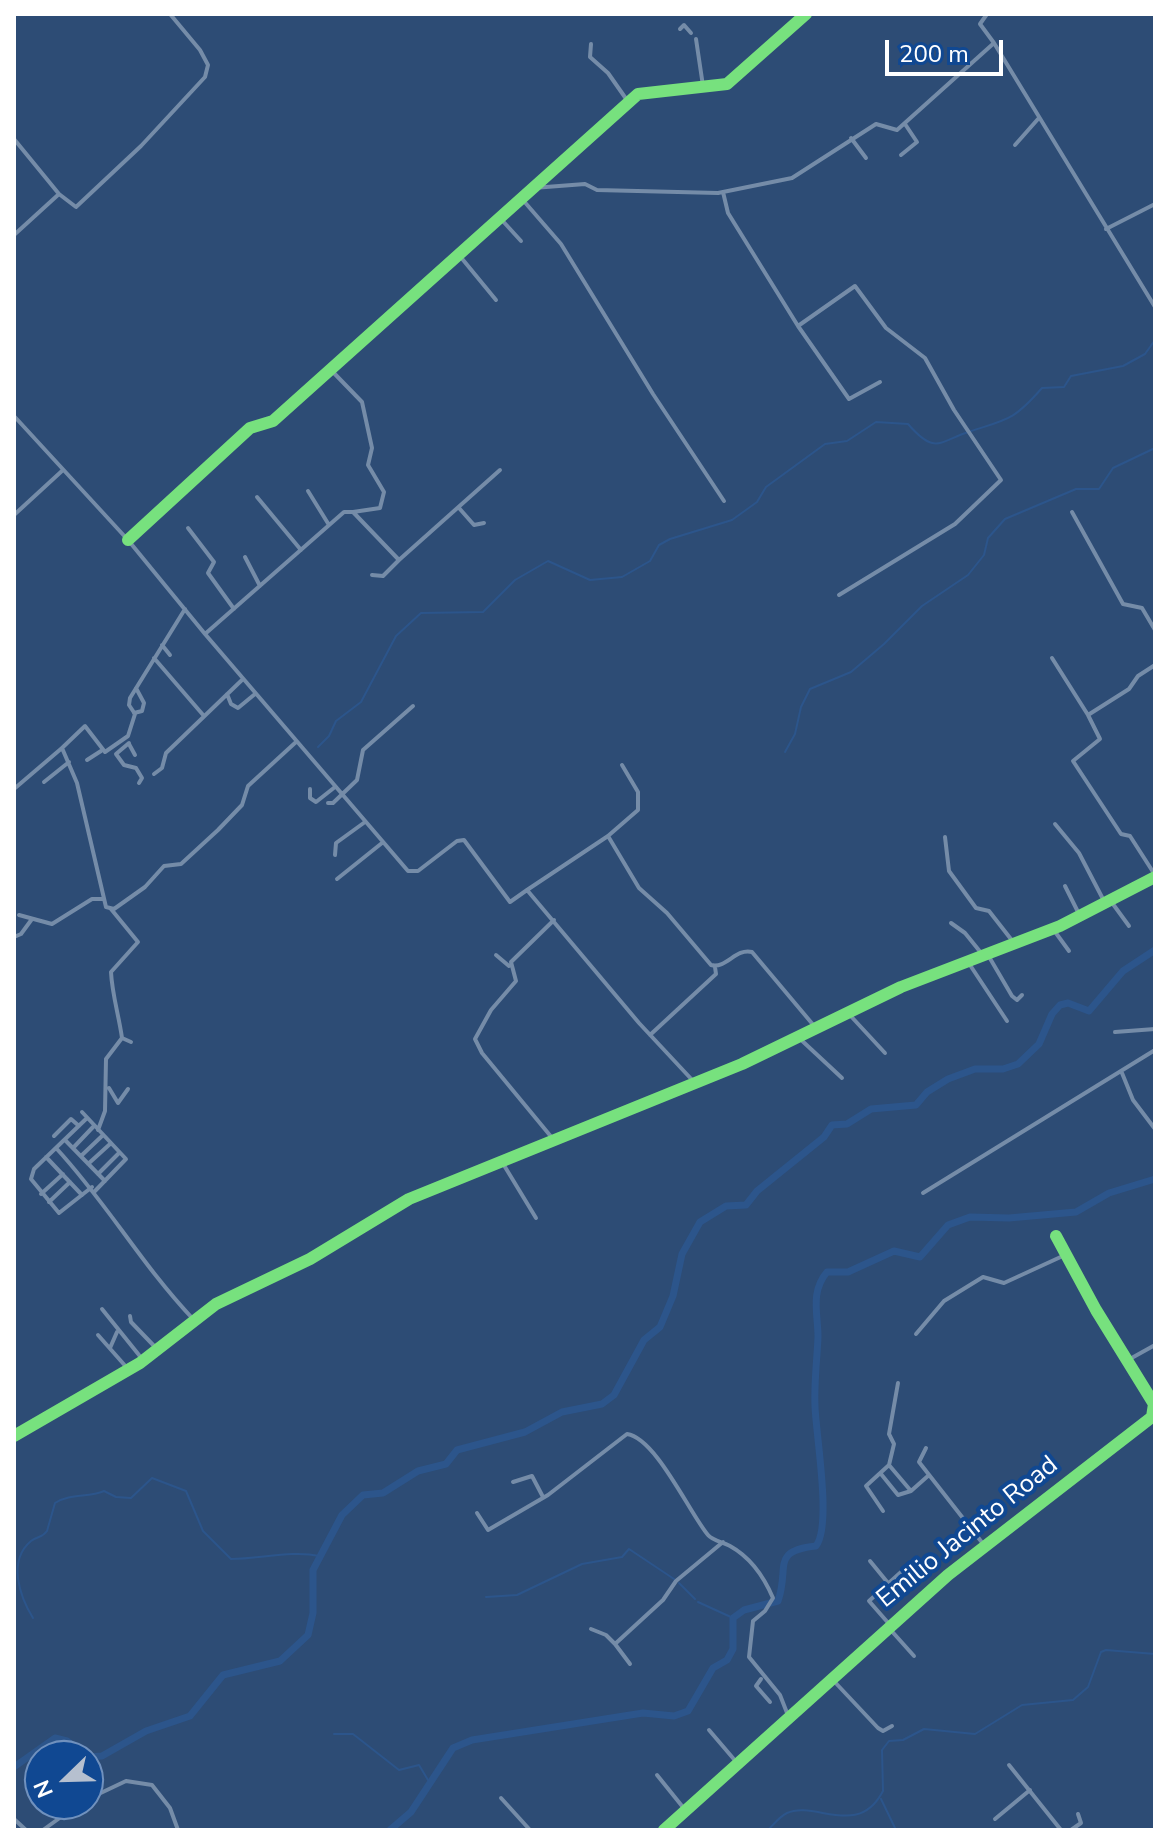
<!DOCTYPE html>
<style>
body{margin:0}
#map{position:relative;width:1169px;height:1844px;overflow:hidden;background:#2d4c75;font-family:"Nunito Sans",sans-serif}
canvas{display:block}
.frame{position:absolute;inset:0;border:16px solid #fff;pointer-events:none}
.north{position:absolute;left:24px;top:1740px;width:80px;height:80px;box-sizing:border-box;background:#104892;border:2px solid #7091be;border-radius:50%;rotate:247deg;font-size:22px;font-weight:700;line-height:32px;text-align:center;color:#fff}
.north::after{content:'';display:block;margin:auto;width:28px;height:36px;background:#b6c0cf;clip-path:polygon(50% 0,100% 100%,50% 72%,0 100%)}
.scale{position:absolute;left:885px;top:40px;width:118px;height:36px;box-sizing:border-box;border:4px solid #fff;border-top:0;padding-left:10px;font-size:24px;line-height:28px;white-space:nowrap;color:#fff;-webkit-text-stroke:6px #104892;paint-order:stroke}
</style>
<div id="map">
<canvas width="1169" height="1844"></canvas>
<div class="frame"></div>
<div class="north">N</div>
<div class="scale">200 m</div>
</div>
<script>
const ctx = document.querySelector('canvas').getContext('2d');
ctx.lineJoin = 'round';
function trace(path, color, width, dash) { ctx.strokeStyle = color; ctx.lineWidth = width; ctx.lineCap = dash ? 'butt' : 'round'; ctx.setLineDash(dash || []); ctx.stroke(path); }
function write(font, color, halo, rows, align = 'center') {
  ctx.font = font + ' "Nunito Sans",sans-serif'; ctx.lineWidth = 8; ctx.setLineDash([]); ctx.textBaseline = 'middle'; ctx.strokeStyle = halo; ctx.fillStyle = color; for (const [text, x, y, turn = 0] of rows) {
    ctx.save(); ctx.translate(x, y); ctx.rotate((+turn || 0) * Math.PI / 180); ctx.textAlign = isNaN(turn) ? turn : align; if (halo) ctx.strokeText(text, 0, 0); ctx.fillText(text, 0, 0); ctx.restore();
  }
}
const stream = new Path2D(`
 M318,747L329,736L336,721L361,702L396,636L421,613L483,612L515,580L548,561L590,580L622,577L650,561L659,545L670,539L732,520L757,502L766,487L825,444L847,441L876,422L908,424C935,455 939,442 968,432C1008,419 1013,421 1042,388L1064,387L1071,376L1123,366L1145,354L1155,340
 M785,752L795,734L801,707L810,689L851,672L884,644L922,606L968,575L984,555L988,538L1005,519L1076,489H1099L1113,468L1155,448
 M679,1583L695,1599
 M486,1597L517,1595L582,1564L622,1557L629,1549L674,1579
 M698,1602L733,1618
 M33,1618C20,1597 7,1561 31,1541C38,1536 42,1538 47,1531L55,1503C71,1493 88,1498 104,1491L116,1497L131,1498L152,1478L186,1491L203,1531L231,1559C259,1559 293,1550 319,1556
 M334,1734H353L399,1770L419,1765L431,1785
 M881,1799L896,1830
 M768,1830C774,1824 779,1817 787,1813C815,1800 858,1839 883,1791L882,1750L889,1741L903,1740L924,1729L975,1734L1022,1705L1073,1700L1088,1687L1101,1652L1106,1650L1155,1654`);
const river = new Path2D(`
 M88,1757L102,1756L146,1731L190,1716L223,1675L280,1661L308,1635L313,1613V1570L342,1515L363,1495L383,1493L418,1471L446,1464L457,1450L525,1432L562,1412L602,1404L614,1395L644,1340L660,1327L673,1296L682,1254L700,1222L726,1206L746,1205L757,1191L824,1137L832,1125L847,1124L871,1109L916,1105L927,1092L948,1079L975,1069H1003L1018,1064L1039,1044L1052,1014L1060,1005L1068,1003L1089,1011L1123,971L1155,950
 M14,1767L55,1738L67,1741L86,1756
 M390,1830L411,1812L453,1748L472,1740L643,1713L674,1716L688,1711L713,1668L727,1660L733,1649V1618L744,1610L778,1601C790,1567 770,1551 816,1546C832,1525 816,1436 815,1406C814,1383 817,1360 818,1337C818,1314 810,1292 827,1272H848L894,1251L920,1257L948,1225L970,1217L1009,1218L1076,1212L1109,1193L1155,1179`);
const street = new Path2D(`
 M987,14L980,24L994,43
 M680,29L684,25L691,33
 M696,39L703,86
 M591,44L590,57L608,73L629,103
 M851,138L866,158
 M14,139L59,194
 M1015,145L1038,119
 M901,155L917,142L905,124
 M533,188L585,184L597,190L718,193L792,178L876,124L897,130L994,43L1155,307
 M723,192L728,213L798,326L855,286L886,328L925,358L954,410L1001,480L955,524L839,595
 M522,199L561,244L653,394L724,501
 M500,218L521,241
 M1106,229L1155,204
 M14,235L59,194L76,207L141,146L205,77L208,65L200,50L170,14
 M459,255L496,300
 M798,326L849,399L880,382
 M330,369L362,402L372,448L368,465L384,492L380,508L353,512
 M14,416L128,540L205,634L344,512H353L399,560L500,470
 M308,491L329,525
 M257,497L301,550
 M459,508L474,525L484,523
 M1072,512L1123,604L1142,608L1155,630
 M14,515L63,470
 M188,528L214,562L208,573L234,609
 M128,540L250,428L273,421L638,94L727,84L806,14
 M245,557L260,586
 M372,575L383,576L399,560
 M185,609L130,698L129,705L135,714L128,736L105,752L85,726L62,748L77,783L106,907L114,909L145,887L164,866L181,864L218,830L242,805L248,786L296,742
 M205,634L408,871H418L457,841L464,840L510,902L527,890L639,1023L695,1083
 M162,645L170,655
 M154,658L204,716
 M1052,658L1088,715
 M1155,665L1138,676L1129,689L1088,715L1100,739L1073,761L1121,834L1130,836L1155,875
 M227,694L231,704L238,708L255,694
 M134,713L142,711L144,703L136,688
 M129,743L116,754L124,765L136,768L142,778L139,783
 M129,744L135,755
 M87,760L101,751
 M154,774L162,768L166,753L243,679
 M44,782L69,762
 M14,789L62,748
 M310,789V798L316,802L335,787
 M328,803H333L357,780L363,750L413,706
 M1055,824L1079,853L1105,903
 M608,836L638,810V792L622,765
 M945,837L949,871L976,908L989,911L1014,943
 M335,855L336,843L365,822
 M337,879L382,843
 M1065,886L1080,916
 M527,890L608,836L639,888L667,913L711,965C727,969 735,948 752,952L815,1027
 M1110,900L1129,926
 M111,909L138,942L111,972C112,994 119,1016 122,1038
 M19,915L52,924L92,899H102
 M951,923L965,933L982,954
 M1053,929L1069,951
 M14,937L21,934L32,919
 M496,955L509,966
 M988,955L1012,996L1017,1000L1022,995
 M968,962L1007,1021
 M847,1012L885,1053
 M1115,1032L1155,1029
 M650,1035L716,974L715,967
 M798,1037L842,1078
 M1122,1073L1133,1100L1155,1129
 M109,1088L118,1103L128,1089
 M82,1112L126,1159L95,1191
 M87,1118L34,1169L31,1179L59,1213L92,1187
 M98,1130L105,1111L106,1059L122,1038L131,1042
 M54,1136L71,1119L79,1126
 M553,1139L482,1053L475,1039L491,1010L516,981L511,962L554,920
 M65,1140L105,1181
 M56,1148C107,1203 141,1264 193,1319
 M73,1148L93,1127
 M81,1156L102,1136
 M46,1157L82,1195
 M502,1162L536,1218
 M88,1164L110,1144
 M98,1174L119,1153
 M923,1193L1155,1050
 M41,1194L63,1174
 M49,1202L70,1182
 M102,1309L143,1360
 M130,1316L131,1322L157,1349
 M916,1334L944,1301L983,1277L1004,1283L1065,1255
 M98,1335L128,1369
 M110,1348L117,1332
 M1128,1360L1155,1345
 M926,1448L919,1462L984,1545
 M889,1465L894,1444L889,1434L898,1383
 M881,1474L898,1495L911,1491
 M513,1482L532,1476L543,1497
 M883,1511L866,1486L889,1465L911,1491L929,1475
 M477,1513L488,1530L548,1495L627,1434C656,1438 690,1514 708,1535C713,1541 723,1542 730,1546C750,1557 764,1577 773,1598L765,1611L753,1621L749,1657L780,1695L789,1718
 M870,1561L888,1583
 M890,1625L869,1601L901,1572
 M888,1627L914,1656
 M591,1629L606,1635L615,1644
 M630,1664L615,1644L663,1600L676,1581L723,1542
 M831,1678L878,1728L883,1731L892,1726
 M761,1679L756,1686L770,1702
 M709,1730L738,1764
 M1009,1765L1061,1830
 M657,1775L686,1811
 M501,1798L530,1830
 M88,1799L126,1781L152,1785L170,1808L178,1830
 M14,1819L26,1830
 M995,1819L1030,1790
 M43,1830L79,1804
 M664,1830L948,1575L1152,1417L1154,1404L1096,1310L1056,1236
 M1071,1830L1081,1823L1078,1814`);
const secondary = new Path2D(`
 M14,1436L140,1363L216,1304L310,1259L409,1199L742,1064L901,987L1060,926L1155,877`);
const cycleway = new Path2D(`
 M128,540L250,428L273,421L638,94L727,84L806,14
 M14,1436L140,1363L216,1304L310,1259L409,1199L742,1064L901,987L1060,926L1155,877
 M664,1830L948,1575L1152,1417L1154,1404L1096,1310L1056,1236`);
const streetNames = [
 ["Emilio Jacinto Road",968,1533,-39]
];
trace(stream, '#2c558b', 2);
trace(river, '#2c558b', 7);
trace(street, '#758ca8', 4);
trace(secondary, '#7188a4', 7);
trace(cycleway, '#77e17e', 12);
write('26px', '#fff', '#104892', streetNames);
</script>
